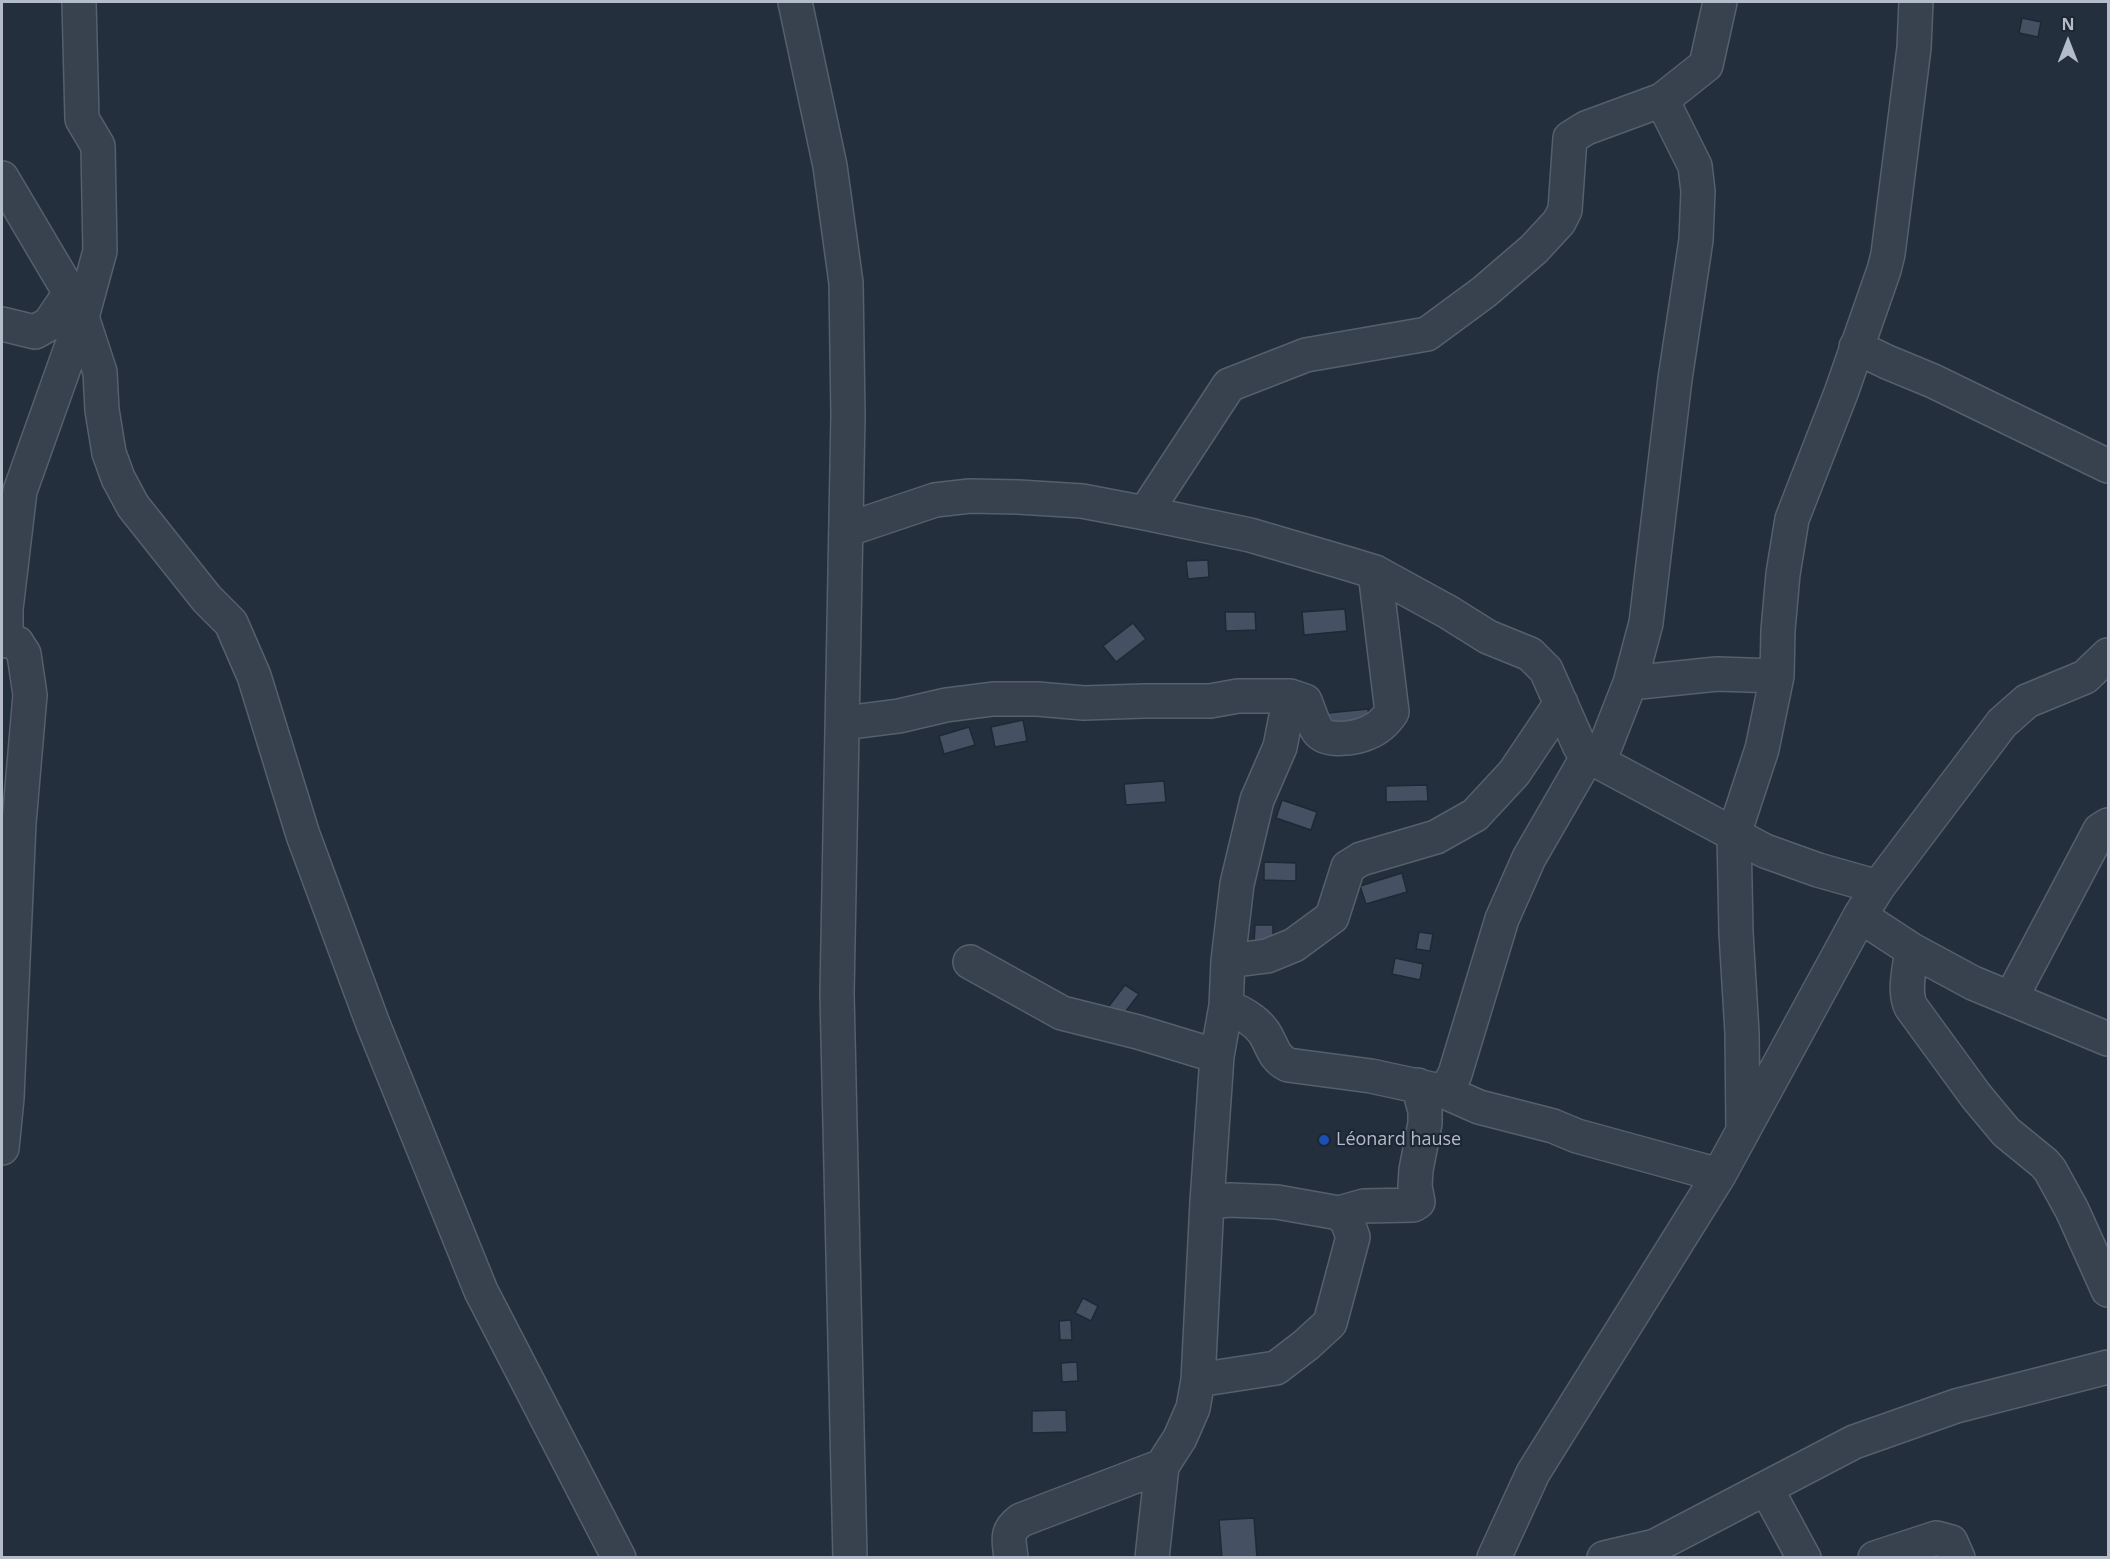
<!DOCTYPE html>
<meta charset="utf-8">
<style>
body{margin:0}
#map{position:relative;width:2110px;height:1559px;overflow:hidden;background:#242f3e;font-family:"Open Sans",sans-serif}
canvas{display:block}
.frame{position:absolute;inset:0;border:3px solid #b4bcc9;pointer-events:none}
.north{position:absolute;left:2038px;top:12px;width:60px;height:60px;-webkit-text-stroke:4px #1d2633;paint-order:stroke;rotate:0deg;font-size:16px;font-weight:700;line-height:24px;text-align:center;color:#b4bcc9}
.north::after{content:'';display:block;margin:auto;width:21px;height:27px;background:#b4bcc9;clip-path:polygon(50% 0,100% 100%,50% 72%,0 100%)}
</style>
<div id="map">
<canvas width="2110" height="1559"></canvas>
<div class="frame"></div>
<div class="north">N</div>
</div>
<script>
const ctx = document.querySelector('canvas').getContext('2d');
ctx.lineJoin = 'round';
function paint(path, color) { ctx.fillStyle = color; ctx.fill(path, 'evenodd'); }
function trace(path, color, width, dash) { ctx.strokeStyle = color; ctx.lineWidth = width; ctx.lineCap = dash ? 'butt' : 'round'; ctx.setLineDash(dash || []); ctx.stroke(path); }
function write(font, color, halo, rows, align = 'center') {
  ctx.font = font + ' "Open Sans",sans-serif'; ctx.lineWidth = 4.5; ctx.setLineDash([]); ctx.textBaseline = 'middle'; ctx.strokeStyle = halo; ctx.fillStyle = color; for (const [text, x, y, turn = 0] of rows) {
    ctx.save(); ctx.translate(x, y); ctx.rotate((+turn || 0) * Math.PI / 180); ctx.textAlign = isNaN(turn) ? turn : align; if (halo) ctx.strokeText(text, 0, 0); ctx.fillText(text, 0, 0); ctx.restore();
  }
}
const building = new Path2D(`
 M2022,18L2041,22L2038,37L2019,33Z
 M1208,560L1209,577L1188,579L1186,561Z
 M1345,609L1347,631L1304,635L1302,612Z
 M1225,612H1255L1256,630L1226,631Z
 M1133,623L1146,639L1116,662L1103,646Z
 M1368,709L1370,730L1330,734L1328,713Z
 M1023,720L1027,741L995,747L991,727Z
 M969,727L975,745L944,754L939,736Z
 M1164,781L1166,802L1126,805L1124,784Z
 M1427,785L1428,801L1386,802V786Z
 M1282,800L1317,812L1311,830L1276,818Z
 M1264,862L1296,863V881L1264,880Z
 M1402,873L1407,892L1366,904L1360,886Z
 M1255,925H1273V944H1254Z
 M1419,932L1433,934L1430,951L1416,949Z
 M1395,958L1423,964L1420,980L1392,974Z
 M1125,985L1139,994L1119,1020L1106,1010Z
 M1083,1298L1098,1306L1091,1321L1075,1313Z
 M1071,1320L1072,1340H1060L1059,1321Z
 M1077,1362L1078,1381L1062,1382L1061,1363Z
 M1066,1410L1067,1432L1032,1433V1411Z
 M1254,1518L1257,1558H1222L1219,1520Z`);
const minor = new Path2D(`
 M79,2L82,119L98,146L100,251L82,317L100,372L102,410L109,453L118,478L133,506L207,599L231,623L254,676L303,835L373,1024L481,1291L619,1558
 M2,178L70,293L82,317L20,491L6,609V639L2,641
 M2,324L35,332L49,324L70,293
 M1856,347L1887,362L1933,381L2108,466
 M1145,513L1229,385L1306,355L1427,334L1484,292L1534,249L1559,222L1565,210L1570,138L1586,128L1662,100L1706,65L1720,2
 M846,530L935,500L970,496L1018,497L1082,501L1145,513L1250,535L1349,564L1375,572L1448,612L1488,637L1530,654L1546,670L1580,747L1599,762L1765,851L1818,870L1878,887
 M1630,683L1717,674L1777,676
 M844,723L899,716L946,705L993,699H1037L1084,703L1144,701H1210L1238,696H1290L1305,701C1309,710 1312,723 1318,731C1327,743 1356,738 1367,733C1378,729 1386,721 1392,712L1375,572
 M1599,762L1630,683L1646,623L1675,379L1696,240L1698,191L1695,166L1662,100
 M1860,916L1912,950L1973,983L2108,1039
 M1912,950C1910,967 1903,991 1911,1007L1976,1096L2006,1132L2044,1163L2050,1170L2072,1210L2108,1290
 M1228,961L1267,956L1294,945L1332,917L1348,867L1361,859L1436,837L1475,815L1514,773L1561,703
 M970,962L1062,1013L1138,1032L1217,1056
 M2011,998L2100,830L2108,825
 M1226,1006C1240,1012 1254,1019 1263,1031C1273,1045 1272,1057 1288,1065L1371,1076L1445,1092L1479,1107L1553,1126L1577,1136L1719,1175
 M1445,1092L1455,1074L1502,919L1529,858L1589,754
 M1743,1130L1742,1033L1736,933L1734,834L1762,749L1777,676L1778,630L1783,574L1792,519L1841,393L1884,270L1888,254L1914,48L1916,2
 M2,1148L7,1098L19,823L30,695L24,654L17,643L6,639
 M1339,1213L1364,1206L1413,1205L1418,1202L1415,1186L1416,1170L1425,1123V1111L1418,1085
 M1198,1380L1276,1368L1306,1345L1330,1323L1353,1237L1347,1221L1339,1213L1277,1202L1230,1200L1207,1202
 M1766,1488L1804,1558
 M1011,1558C1009,1539 1005,1532 1021,1520L1162,1466
 M1152,1558L1162,1466L1180,1438L1193,1408L1198,1380L1207,1202L1217,1056L1226,1006L1228,961L1237,884L1257,800L1280,747L1290,696
 M1494,1558L1533,1473L1719,1175L1860,916L1878,887L2002,723L2027,701L2085,677L2108,655
 M1604,1558L1655,1546L1854,1442L1956,1406L2108,1367
 M1875,1558L1936,1538L1951,1542L1958,1558`);
const tertiary = new Path2D(`
 M795,2L830,166L846,283L848,415L837,994L850,1558`);
const markers = [
 [1324,1140,6,"#1a4fb4"]
];
const poiNames = [
 ["Léonard hause",1336,1140]
];
paint(building, '#455162');
trace(building, '#1f2835', 1.5);
trace(minor, '#565f6c', 36);
trace(tertiary, '#565f6c', 36);
trace(minor, '#38414e', 33);
trace(tertiary, '#38414e', 33);
for (const [x, y, r, color] of markers) { const dot = new Path2D(); dot.arc(x, y, r, 0, 2 * Math.PI); ctx.fillStyle = color; ctx.fill(dot); trace(dot, '#1d2633', 2); }
write('18px', '#b4bcc9', '#1d2633', poiNames, 'left');
</script>
